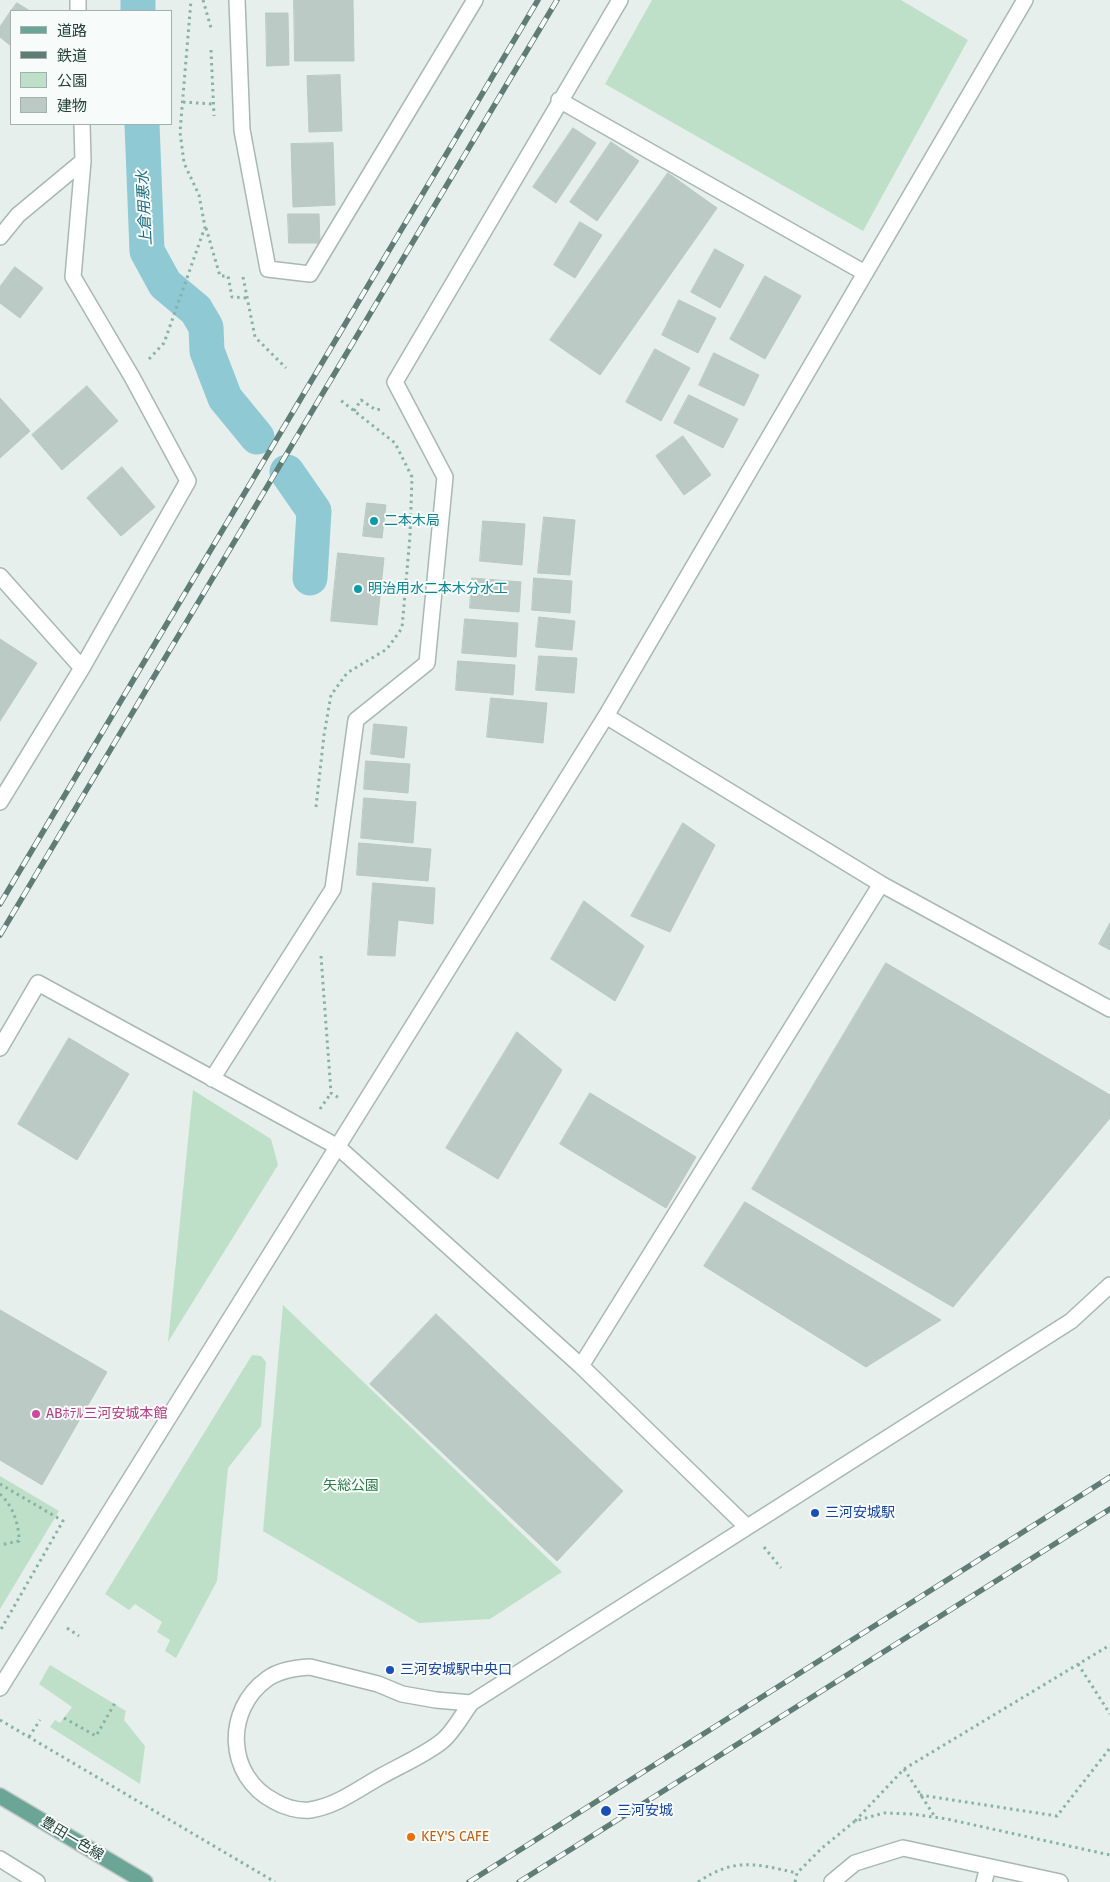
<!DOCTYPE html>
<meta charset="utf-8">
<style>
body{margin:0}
#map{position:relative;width:1110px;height:1882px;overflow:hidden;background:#e6efeb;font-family:"Fira Sans","Noto Sans JP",sans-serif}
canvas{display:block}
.legend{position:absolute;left:10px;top:10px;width:162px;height:115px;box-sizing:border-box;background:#f7fbf9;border:1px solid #a3b1ad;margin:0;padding:6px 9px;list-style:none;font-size:15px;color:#24423a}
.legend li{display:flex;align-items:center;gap:10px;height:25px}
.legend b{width:25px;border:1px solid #a3b1ad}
</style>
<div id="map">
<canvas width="1110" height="1882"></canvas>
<ul class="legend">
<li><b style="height:6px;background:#6aa596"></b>道路</li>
<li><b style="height:6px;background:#5f7d75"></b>鉄道</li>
<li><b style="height:14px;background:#bfe0c8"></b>公園</li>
<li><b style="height:14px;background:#bbcac4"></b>建物</li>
</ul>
</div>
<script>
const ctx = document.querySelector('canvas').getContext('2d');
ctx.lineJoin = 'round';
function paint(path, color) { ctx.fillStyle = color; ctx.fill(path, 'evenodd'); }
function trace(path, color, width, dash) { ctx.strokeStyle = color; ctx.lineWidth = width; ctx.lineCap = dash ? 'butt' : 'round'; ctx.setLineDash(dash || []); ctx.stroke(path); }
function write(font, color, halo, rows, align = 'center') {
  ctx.font = font + ' "Fira Sans","Noto Sans JP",sans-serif'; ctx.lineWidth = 4; ctx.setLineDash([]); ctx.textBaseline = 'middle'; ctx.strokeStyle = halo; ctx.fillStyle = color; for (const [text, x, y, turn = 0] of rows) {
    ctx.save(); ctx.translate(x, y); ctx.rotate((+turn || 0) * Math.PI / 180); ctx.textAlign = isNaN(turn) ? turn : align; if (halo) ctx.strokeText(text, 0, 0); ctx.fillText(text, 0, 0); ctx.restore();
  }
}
const green = new Path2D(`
 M652,0H901L968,40L863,231L605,84Z
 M193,1090L271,1139L278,1165L168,1342Z
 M283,1305L562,1572L490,1619L419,1623L263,1531Z
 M252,1355L261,1356L266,1362L261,1426L228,1468L217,1581L176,1658L165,1651L170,1640L157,1632L162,1622L135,1604L129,1610L105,1594Z
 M0,1476L59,1511L0,1609Z
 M50,1665L126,1711L124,1720L145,1746L140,1784L50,1727L55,1720L60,1723L72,1707L39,1684Z`);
const canal = new Path2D(`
 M138,0V11
 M142,124L147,251L165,284L196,310L206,327L207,351L225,398L257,437
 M287,472L314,511L310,578`);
const building = new Path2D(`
 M294,0H353L354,61H295Z
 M17,3L30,11H11Z
 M11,11V46L0,37V27Z
 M266,13H288L289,65L267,66Z
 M340,75L342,131L309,132L307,76Z
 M573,128L596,143L556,203L533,187Z
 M611,142L639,161L597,221L570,202Z
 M333,143L335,205L293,207L291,144Z
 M668,173L717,208L600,375L550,340Z
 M288,214H319L320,243H289Z
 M580,222L602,235L575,278L554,265Z
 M715,249L744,265L720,308L691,292Z
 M15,267L43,288L20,318L0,303V287Z
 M765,276L801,296L765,359L730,339Z
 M679,300L716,318L698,353L662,335Z
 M655,349L690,368L661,421L626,402Z
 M714,353L759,375L744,406L699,385Z
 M87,386L118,421L62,470L32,435Z
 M689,395L738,419L723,448L674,423Z
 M0,398L30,431L0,458Z
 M683,436L711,475L684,495L656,456Z
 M122,467L155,507L121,536L87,498Z
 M367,503L386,505L382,538L363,536Z
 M544,517L575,520L570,575L538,573Z
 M483,521L525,524L522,565L480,561Z
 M338,553L384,558L377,625L331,621Z
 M472,578L521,582L519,612L470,608Z
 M534,578L572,581L570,613L532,610Z
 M539,617L575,621L572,650L536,647Z
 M465,619L518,623L516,657L462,653Z
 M0,639L37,663L0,721Z
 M539,656L577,658L574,693L536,690Z
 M458,661L515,665L513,695L456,690Z
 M491,698L547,703L543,743L487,737Z
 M374,724L407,727L404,758L371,754Z
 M366,761L410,764L408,793L364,789Z
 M364,798L416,802L413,843L361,838Z
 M683,823L715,845L670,932L631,916Z
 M359,843L431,849L428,881L357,875Z
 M373,883L435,888L433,924L398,920L395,956L368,955Z
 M584,901L644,946L615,1001L551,959Z
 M1110,923V950L1099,944Z
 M886,963L1110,1095V1118L953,1307L752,1189Z
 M517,1032L562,1070L498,1179L446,1148Z
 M69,1038L129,1074L77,1160L18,1124Z
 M590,1093L696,1157L666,1208L560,1144Z
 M745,1202L941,1320L866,1367L704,1266Z
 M0,1310L107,1372L42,1485L0,1460Z
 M436,1314L623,1491L557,1561L370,1384Z`);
const path = new Path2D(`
 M203,0L211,28
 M211,50L214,116
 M183,102L212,104
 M206,228L220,276H228L232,297L247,298
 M243,277L255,337L286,368
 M149,359L164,343L205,227L199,195L184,163L180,132L191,0
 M354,411L361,400L376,410L382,409
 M316,807L324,735L331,695L347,673L387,649L402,628L410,536L412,477L395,443L339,399
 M321,956L331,1093L339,1098
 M320,1109L331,1093
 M0,1484L63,1521L0,1631
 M0,1494C13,1506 19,1524 19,1541L0,1545
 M764,1547L781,1568
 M67,1628L79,1636
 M1078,1664L1110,1714
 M64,1718L96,1736L115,1703
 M0,1720L275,1882
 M29,1737L40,1720
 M904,1769L935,1817
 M920,1795L1057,1816L1110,1748
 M855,1821L904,1769L1110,1645
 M698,1882C735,1857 756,1864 797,1873
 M795,1882L797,1873L822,1848L855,1821L884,1813L912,1814L947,1819L1110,1855`);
const service = new Path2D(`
 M310,1667L378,1684L402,1694L436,1700L471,1703C462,1715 453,1733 441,1742C423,1756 399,1766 378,1778C357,1790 336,1806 310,1810C298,1811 284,1807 274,1801C226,1776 224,1710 267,1679C279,1670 295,1668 310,1667Z
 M984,1882L988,1867`);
const minor = new Path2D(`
 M78,0V11
 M237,0L242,130L268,269L310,274L475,0
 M559,100L865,273
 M0,237L18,215L83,161
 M0,576L82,668
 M0,802L82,668L188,481L132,377L73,277L83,161L82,124
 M0,1048L38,983L338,1147
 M212,1079L333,889L356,720L427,663L445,477L395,382L620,0
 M0,1859L37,1882
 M832,1882L855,1863L903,1848L1060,1882`);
const tertiary = new Path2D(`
 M606,716L881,884L1110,1009
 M338,1147L581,1366L747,1527
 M581,1366L881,884
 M0,1688L606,716L1025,0
 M471,1703L1071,1321L1110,1285`);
const primary = new Path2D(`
 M0,1796L145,1882`);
const rail = new Path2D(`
 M0,904L538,0
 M0,935L557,0
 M469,1882L1110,1477
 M519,1882L1110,1509`);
const markers = [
 [374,521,5,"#0f9aa8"],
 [358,589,5,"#0f9aa8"],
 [36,1414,5,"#d1479c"],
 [815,1513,5,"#1a4fb4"],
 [390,1670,5,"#1a4fb4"],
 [606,1811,6,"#1a4fb4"],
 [411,1837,5,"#e8710a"]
];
const cultureNames = [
 ["二本木局",384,521],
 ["明治用水二本木分水工",368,589]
];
const hotelNames = [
 ["ABﾎﾃﾙ三河安城本館",46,1414]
];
const parkNames = [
 ["矢総公園",351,1486]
];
const transitNames = [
 ["三河安城駅",825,1513],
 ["三河安城駅中央口",400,1670],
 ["三河安城",617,1811]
];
const foodNames = [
 ["KEY'S CAFE",421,1837]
];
const streetNames = [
 ["豊田一色線",72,1839,31]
];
const waterNames = [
 ["上倉用悪水",145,208,-93]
];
paint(green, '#bfe0c8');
trace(canal, '#8ec9d4', 35);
paint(building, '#bbcac4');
trace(building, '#b8c9c2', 1);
trace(service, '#a8b8b2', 18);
trace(minor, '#a8b8b2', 18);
trace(tertiary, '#a8b8b2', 18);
trace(primary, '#c2cac8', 18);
trace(path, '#86b3a5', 3, [2.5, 4]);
trace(service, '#fff', 15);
trace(minor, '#fff', 15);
trace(tertiary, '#fff', 15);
trace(primary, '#6aa596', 15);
trace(rail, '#5f7d75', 5.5);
trace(rail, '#f7fbf9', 4, [11]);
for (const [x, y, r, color] of markers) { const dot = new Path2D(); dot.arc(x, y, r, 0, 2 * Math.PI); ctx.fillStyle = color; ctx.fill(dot); trace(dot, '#f7fbf9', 2); }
write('14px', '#0d838f', '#f7fbf9', cultureNames, 'left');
write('14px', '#b23c85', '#f7fbf9', hotelNames, 'left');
write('14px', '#2d7a4b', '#f7fbf9', parkNames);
write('14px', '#164399', '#f7fbf9', transitNames, 'left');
write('14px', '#c56008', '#f7fbf9', foodNames, 'left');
write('14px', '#24423a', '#f7fbf9', streetNames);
write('italic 15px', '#1c6f80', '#f7fbf9', waterNames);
</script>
